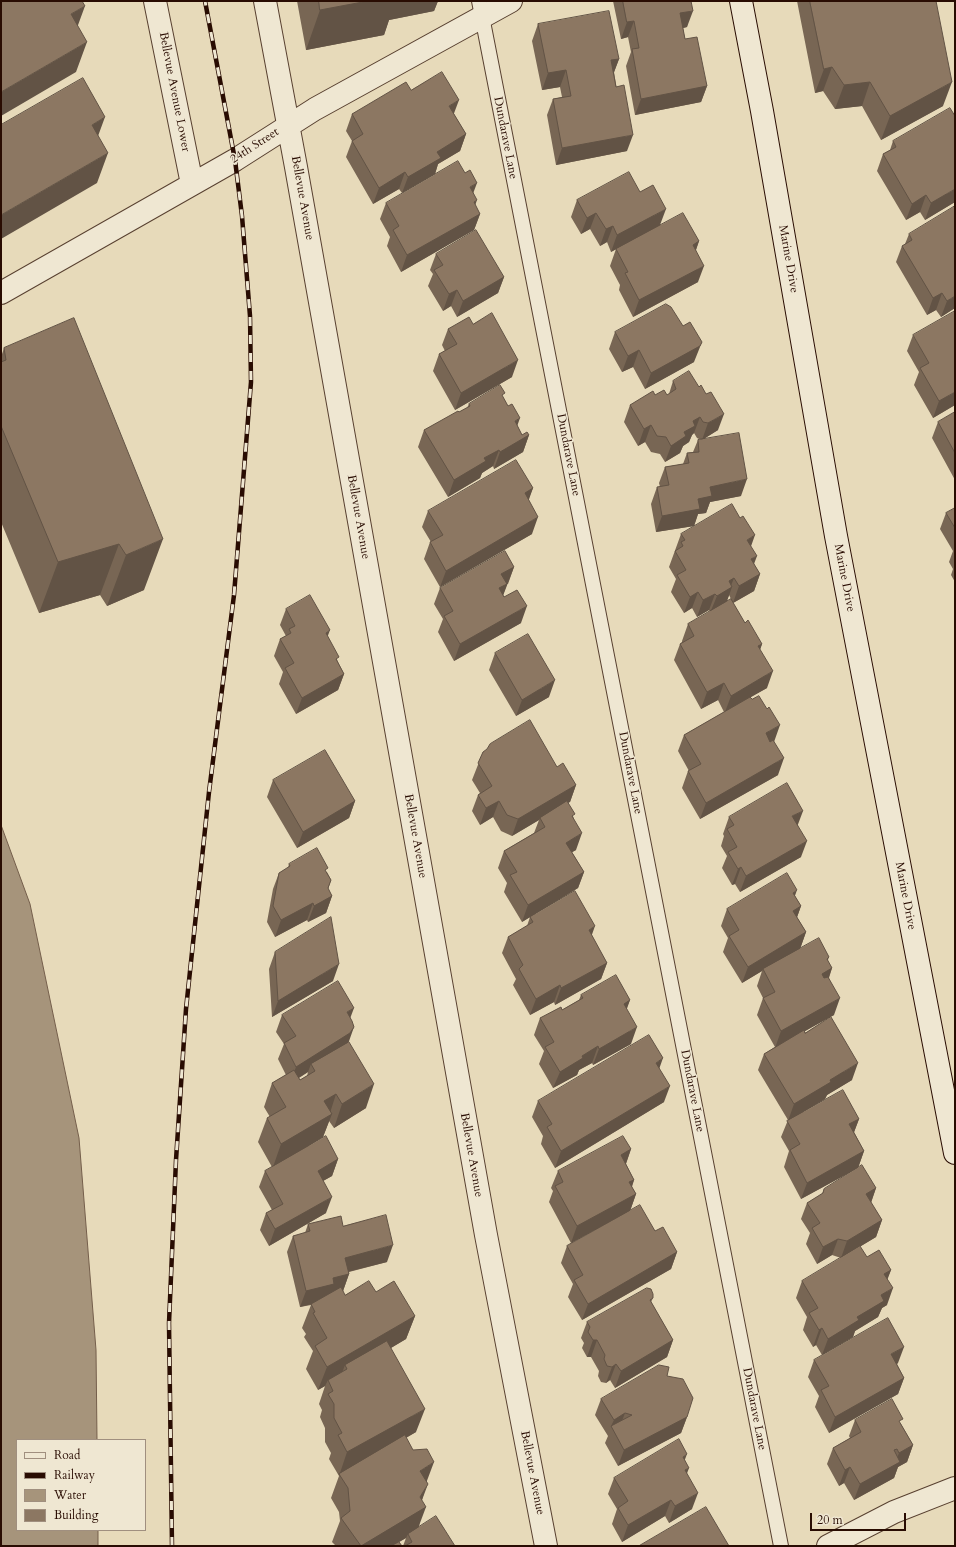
<!DOCTYPE html>
<style>
body{margin:0}
#map{position:relative;width:956px;height:1547px;overflow:hidden;background:#e7daba;font-family:Cardo,serif}
canvas{display:block}
.frame{position:absolute;inset:0;border:2px solid #290c02;pointer-events:none}
.legend{position:absolute;left:16px;top:1439px;width:130px;height:92px;box-sizing:border-box;background:#efe7d2;border:1px solid #a08f7f;margin:0;padding:5px 7px;list-style:none;font-size:12px;color:#290c02}
.legend li{display:flex;align-items:center;gap:8px;height:20px}
.legend b{width:20px;border:1px solid #a08f7f}
.scale{position:absolute;left:810px;top:1513px;width:96px;height:18px;box-sizing:border-box;border:2px solid #290c02;border-top:0;padding-left:5px;font-size:12px;line-height:14px;white-space:nowrap;color:#290c02;-webkit-text-stroke:3px #efe7d2;paint-order:stroke}
</style>
<div id="map">
<canvas width="956" height="1547"></canvas>
<div class="frame"></div>
<ul class="legend">
<li><b style="height:5px;background:#efe7d2"></b>Road</li>
<li><b style="height:5px;background:#290c02"></b>Railway</li>
<li><b style="height:11px;background:#a6947b"></b>Water</li>
<li><b style="height:11px;background:#8c7762"></b>Building</li>
</ul>
<div class="scale">20 m</div>
</div>
<script>
const ctx = document.querySelector('canvas').getContext('2d');
ctx.lineJoin = 'round';
function paint(path, color) { ctx.fillStyle = color; ctx.fill(path, 'evenodd'); }
function trace(path, color, width, dash) { ctx.strokeStyle = color; ctx.lineWidth = width; ctx.lineCap = dash ? 'butt' : 'round'; ctx.setLineDash(dash || []); ctx.stroke(path); }
function write(font, color, halo, rows, align = 'center') {
  ctx.font = font + ' Cardo,serif'; ctx.lineWidth = 3; ctx.setLineDash([]); ctx.textBaseline = 'middle'; ctx.strokeStyle = halo; ctx.fillStyle = color; for (const [text, x, y, turn = 0] of rows) {
    ctx.save(); ctx.translate(x, y); ctx.rotate((+turn || 0) * Math.PI / 180); ctx.textAlign = isNaN(turn) ? turn : align; if (halo) ctx.strokeText(text, 0, 0); ctx.fillText(text, 0, 0); ctx.restore();
  }
}
const water = new Path2D(`
 M1,825L30,904L79,1138L96,1350L97,1440H17V1530H98V1546H1Z`);
const lane = new Path2D(`
 M479,1L781,1546`);
const street = new Path2D(`
 M155,1L192,184
 M265,1L296,167L486,1235L546,1546
 M1,293L235,160L315,109L511,1
 M828,1546L894,1512L955,1488`);
const secondary = new Path2D(`
 M741,1L762,111L836,536L955,1153`);
const rail = new Path2D(`
 M172,1546L169,1323L176,1160L186,1009L209,792L234,595L251,382L250,316L242,216L235,160L205,1`);
const wall = new Path2D(`
 M297,1H438L434,11L389,20L384,35L306,50Z
 M613,1H691L687,27L683,28L685,39L707,86L701,102L635,115L626,66L631,52L628,37L621,39Z
 M797,1H936L943,106L881,140L862,106L835,109L823,91L815,93Z
 M538,24L619,59L614,72L627,151L556,165L547,115L553,99L562,97L560,87L542,90L532,41Z
 M411,90L454,114L466,134L460,151L438,164L435,174L402,193L399,189L373,204L346,157L352,141L346,131L352,114Z
 M893,141L955,202L925,220L920,212L906,220L877,171L883,154L890,150Z
 M640,192L660,225L699,241L696,250L698,282L633,317L619,290L620,285L610,266L616,249L611,252L607,242L600,246L590,229L581,234L571,217L577,200Z
 M473,193L475,205L480,214L474,230L401,272L387,246L390,237L380,219L386,203Z
 M909,234L955,308L941,317L936,310L927,315L896,262L902,246L905,244Z
 M436,254L504,277L498,293L457,317L451,306L443,311L428,286L433,274L430,270Z
 M74,318L144,590L107,606L100,595L39,613L1,522V357L4,348Z
 M473,324L512,377L455,410L433,371L439,354L445,351L442,345L448,329Z
 M615,332L694,362L645,389L633,367L622,372L609,349Z
 M913,335L955,405L933,418L914,385L919,372L907,351Z
 M673,381L718,430L702,440L741,496L710,502L706,513L698,514L694,526L656,532L651,504L657,487H660L659,483L665,467L683,464L687,453L693,452L698,440H701L697,438L694,433L692,435L689,442L683,446L680,453L665,462L660,454L651,452L645,442L638,446L624,422L630,405L655,395H667L669,394Z
 M503,397L522,435H529L523,452L494,469L493,466L482,473L480,478L448,497L418,447L424,430L467,408L469,404Z
 M955,412V480L932,438L938,422Z
 M533,488L528,500L532,534L440,587L424,559L430,542H431L422,527L428,511Z
 M955,508V582L951,575L953,569L949,562L953,551L940,529L946,513Z
 M681,534L751,546L754,564L760,574L754,591L733,603L745,623L762,644L760,650L767,688L750,697L774,742L778,775L700,819L682,788L688,771H689L678,751L684,735L724,712L718,700L701,709L674,660L680,644L682,642V641L688,624L710,612L709,610L697,617L692,608L684,613L671,592L676,579L669,567ZM729,595L731,599L726,602Z
 M514,567L508,584H507L503,595L521,623L454,661L438,632L443,619L434,604L440,588Z
 M286,609L328,637L338,662L344,674L338,690L296,714L279,684L283,672L274,656L280,639L286,636L280,625Z
 M495,653L549,697L516,716L489,670Z
 M483,752L557,767L576,785L570,802H568L574,819L576,850L572,852L584,872L578,888L535,914L592,936L607,963L601,979L555,1005L554,1002L530,1015L513,985L516,979L502,953L508,937L527,926L530,917L522,922L504,892L507,883L498,868L504,851L534,833L539,820L512,836L501,831L493,817L480,825L472,811L478,795L480,793L472,780Z
 M273,780L355,801L349,818L297,848L267,797Z
 M729,817L798,825L801,857L740,892L735,884L732,885L722,868L727,856L721,846L724,836L723,834Z
 M289,864L327,872L331,880L328,889L332,896L326,913L308,922L307,920L275,937L267,922L273,889L279,873L288,868Z
 M795,896L801,906L797,917L806,932L800,949L827,960L832,968L829,978L834,1015L804,1031L852,1080L827,1095L825,1099L803,1112L859,1119L854,1132L864,1151L858,1168L801,1199L784,1167L789,1151L781,1137L788,1120L758,1070L764,1054L775,1047L757,1015L763,998L757,986L762,971L742,983L723,952L728,938L721,926L727,909Z
 M275,952L333,981L272,1017L269,969Z
 M581,995L630,1000L626,1009L631,1044L593,1065L592,1063L579,1070L577,1075L553,1088L539,1064L544,1051L534,1035L540,1018L562,1010L579,1000Z
 M282,1015L351,1018L348,1042L366,1108L334,1128L329,1121L323,1137L309,1146L338,1159L332,1176L323,1181L326,1213L269,1246L260,1230L266,1213L272,1210L259,1187L265,1171L272,1167L258,1142L267,1118L270,1117L264,1107L272,1083L286,1075L278,1059L284,1044L276,1032ZM308,1072L307,1076L300,1080L299,1078Z
 M659,1069L664,1102L555,1168L541,1144L543,1136L532,1117L538,1101Z
 M631,1149L626,1164L634,1180L632,1187L636,1194L630,1211L655,1231L677,1252L671,1269L582,1320L568,1297L573,1284L561,1263L567,1246L623,1214L571,1243L549,1202L553,1191L551,1188L558,1171Z
 M876,1188L871,1203L882,1220L876,1237L841,1258L832,1255L817,1264L806,1244L810,1233L801,1219L807,1203L822,1194L824,1189Z
 M308,1224L343,1226L387,1262L349,1272V1274L343,1291H342L345,1295L376,1292L415,1316L406,1339L391,1348L416,1432L406,1438L427,1482L422,1500L419,1527L455,1546H403L406,1538L399,1542L402,1546H336L332,1542L340,1521L339,1512L331,1498L339,1476L329,1459L331,1453L325,1442V1428L320,1417L322,1410L319,1404L325,1386L318,1390L306,1369L313,1351L304,1337L306,1334L302,1328L311,1305L300,1307L287,1252L293,1236L305,1233Z
 M867,1257L891,1270L887,1279V1305L882,1308L878,1317L855,1331L853,1337L822,1355L816,1345L813,1347L803,1330L807,1317L796,1298L802,1281Z
 M653,1298L651,1302L673,1340L667,1357L615,1388L610,1380L606,1383L601,1382L598,1376L599,1371L591,1357H587L582,1348L584,1343L581,1338L587,1322Z
 M814,1360L898,1363L897,1364L904,1378L898,1394L829,1433L815,1407L819,1396L808,1377Z
 M667,1376L687,1417L681,1433L618,1466L605,1443L608,1436L595,1415L601,1399Z
 M855,1420L901,1424L913,1445L907,1462L898,1467L894,1478L854,1500L844,1483L839,1486L827,1464L833,1448L850,1438L849,1436Z
 M685,1460L692,1509L669,1523L665,1516L622,1542L612,1524L617,1509L608,1494L614,1478Z`);
const shadedWall = new Path2D(`
 M368,1H438L434,11L389,20L384,35L306,50L320,10Z
 M85,6L74,36L71,14Z
 M693,11L687,27L674,30L680,13Z
 M634,21L628,37L621,39L627,22Z
 M87,42L76,72L1,116V92Z
 M619,59L613,75L611,60Z
 M832,67L823,91L815,93L824,69Z
 M566,70L560,87L542,90L548,73Z
 M870,82L862,106L835,109L844,85Z
 M952,82L943,106L881,140L890,116Z
 M707,86L701,102L635,115L641,99Z
 M459,100L453,116L449,106Z
 M105,117L94,147L92,125Z
 M466,134L460,151L438,164L435,174L402,193L408,177L437,152Z
 M633,135L627,151L556,165L562,148Z
 M108,153L97,183L1,239V215Z
 M405,172L399,189L373,204L379,188Z
 M477,183L471,199L470,187Z
 M955,189V202L925,220L931,203Z
 M926,195L920,212L906,220L912,204Z
 M477,200L471,217L474,202Z
 M666,209L660,225L611,252L617,235Z
 M596,213L590,229L581,234L587,218Z
 M480,214L474,230L401,272L407,255Z
 M613,226L607,242L600,246L606,229Z
 M699,241L693,258V245Z
 M704,266L698,282L633,317L639,300Z
 M504,277L498,293L457,317L463,301Z
 M457,290L451,306L443,311L449,294Z
 M942,293L936,310L927,315L933,298Z
 M955,296V308L941,317L947,301Z
 M702,342L694,362L645,389L651,373Z
 M639,350L633,367L622,372L628,356Z
 M518,360L512,377L455,410L461,393Z
 M955,392V405L933,418L939,401Z
 M724,414L718,430L702,440L708,423Z
 M700,417L694,433L692,435L689,442L683,446L680,453L665,462L671,446L684,432L693,421Z
 M520,418L514,435L515,421Z
 M651,425L645,442L638,446L644,429Z
 M529,435L523,452L494,469L500,452Z
 M499,450L493,466L482,473L480,478L448,497L454,480L484,458Z
 M747,479L741,496L710,502L706,513L698,514L694,526L656,532L662,516L698,499L710,487Z
 M533,488L527,505L525,493Z
 M538,517L532,534L440,587L446,571Z
 M755,535L749,552L747,540Z
 M163,539L144,590L107,606L126,555Z
 M119,544L100,595L39,613L58,562Z
 M757,556L751,572V559Z
 M514,567L501,601L493,605L501,574Z
 M760,574L754,591L733,603L739,586Z
 M734,578L730,588L732,587L726,604L710,613L717,596L729,581Z
 M698,592L692,608L684,613L690,597Z
 M715,594L709,610L697,617L703,600Z
 M527,606L521,623L454,661L460,644Z
 M330,630L324,646L326,633Z
 M762,644L756,660L758,646Z
 M773,671L767,688L725,712L731,696Z
 M344,674L338,690L296,714L302,698Z
 M555,680L549,697L516,716L522,700Z
 M724,683L718,700L701,709L707,692Z
 M780,725L774,742L760,750L766,733Z
 M784,758L778,775L700,819L706,803Z
 M576,785L570,802L540,819V818L539,820L512,836L518,819Z
 M355,801L349,818L297,848L303,832Z
 M499,801L493,817L480,825L486,808Z
 M803,811L797,827L792,816Z
 M582,833L576,850L560,859L566,843Z
 M807,841L801,857L740,892L746,876Z
 M741,867L735,884L732,885L738,869Z
 M584,872L578,888L522,922L528,905Z
 M331,880L325,897L332,896L326,913L308,922L314,906L328,888Z
 M797,890L791,907L793,893Z
 M313,903L307,920L275,937L281,920Z
 M801,906L795,923L793,911Z
 M595,926L589,943V930Z
 M806,932L800,949L763,969L762,971L742,983L748,967Z
 M829,957L823,973L832,968L826,985L816,990L827,959Z
 M607,963L601,979L555,1005L561,988Z
 M339,964L333,981L272,1017L278,1001Z
 M560,985L554,1002L530,1015L536,999Z
 M840,998L834,1015L775,1048L781,1031Z
 M630,1000L624,1017V1004Z
 M354,1008L348,1024L347,1012Z
 M354,1027L348,1044L311,1064L308,1072L290,1083L296,1067Z
 M637,1027L631,1044L593,1065L599,1049Z
 M598,1046L592,1063L579,1070L577,1075L553,1088L560,1072L582,1056Z
 M663,1058L657,1075L656,1063Z
 M858,1063L852,1080L827,1095L825,1099L788,1121L794,1104L830,1080Z
 M374,1084L366,1108L334,1128L342,1104Z
 M670,1086L664,1102L555,1168L561,1151Z
 M336,1094L329,1116L332,1114L323,1137L273,1167L281,1144L324,1101Z
 M859,1119L853,1135L849,1124Z
 M631,1149L625,1166L621,1155Z
 M864,1151L858,1168L801,1199L807,1183Z
 M338,1159L332,1176L312,1187L318,1171Z
 M634,1180L628,1196L629,1182Z
 M876,1188L870,1205L866,1194Z
 M636,1194L630,1211L571,1243L577,1226Z
 M332,1197L326,1213L269,1246L275,1229Z
 M882,1220L876,1237L841,1258L847,1241Z
 M838,1239L832,1255L817,1264L823,1247Z
 M393,1245L387,1262L339,1274L345,1258Z
 M677,1252L671,1269L582,1320L588,1304Z
 M891,1270L885,1286L884,1274Z
 M349,1274L343,1291L330,1294L328,1300L300,1307L306,1291L333,1278Z
 M893,1288L887,1305L882,1308L878,1317L855,1331L853,1337L822,1355L828,1339L857,1317L881,1295Z
 M415,1316L406,1339L345,1375L347,1369L345,1365L340,1378L328,1380L325,1386L318,1390L327,1367Z
 M822,1328L816,1345L813,1347L819,1330Z
 M593,1340H597L591,1357H587Z
 M673,1340L667,1357L615,1388L621,1371Z
 M904,1347L898,1363L885,1371L891,1354Z
 M616,1364L610,1380L606,1383L612,1367Z
 M904,1378L898,1394L829,1433L835,1417Z
 M425,1409L416,1432L340,1475L339,1474V1476L347,1452Z
 M625,1413L619,1429L611,1426L614,1420Z
 M687,1417L681,1433L618,1466L624,1450Z
 M913,1445L907,1462L898,1467L894,1478L854,1500L860,1484L895,1464L899,1453Z
 M687,1454L681,1470L683,1457Z
 M434,1462L425,1486L420,1471Z
 M850,1467L844,1483L839,1486L845,1470Z
 M689,1468L683,1484L685,1470Z
 M428,1484L419,1508L426,1507L417,1531L408,1534L406,1538L392,1546H361L420,1497Z
 M698,1493L692,1509L669,1523L675,1506Z
 M671,1500L665,1516L622,1542L628,1525Z`);
const building = new Path2D(`
 M2,1H82L85,6L71,14L87,42L1,92V2Z
 M319,1H368L320,10Z
 M623,1H691L693,11L680,13L685,39L697,37L707,86L641,99L632,49L639,48L634,21L627,22Z
 M810,1H936L952,82L890,116L870,82L844,85L832,67L824,69Z
 M609,11L619,59L611,60L616,87L624,85L633,135L562,148L553,99L571,96L566,70L548,73L538,24Z
 M442,72L459,100L449,106L466,134L437,152L441,158L408,177L405,172L379,188L352,141L363,134L352,114L406,82L411,90Z
 M83,78L105,117L92,125L108,153L1,215V125Z
 M950,108L955,116V189L931,203L926,195L912,204L883,154L896,147L893,141Z
 M458,161L465,173L470,170L477,183L470,187L477,200L474,202L480,214L407,255L393,230L399,226L386,203Z
 M629,172L640,192L653,185L666,209L617,235L613,226L606,229L596,213L587,218L577,200Z
 M955,206V296L947,301L942,293L933,298L902,246L912,240L909,234Z
 M683,213L699,241L693,245L704,266L639,300L625,273L628,272L616,249Z
 M476,230L504,277L463,301L457,290L449,294L434,270L443,265L436,254Z
 M666,304L671,307L683,326L690,322L702,342L700,346L651,373L639,350L628,356L615,332Z
 M955,311V392L939,401L920,368L929,363L913,335Z
 M492,313L518,360L461,393L439,354L457,344L448,329L469,317L473,324Z
 M74,318L163,539L126,555L119,544L58,562L1,426V362L6,360L4,348Z
 M689,371L699,387L701,385L706,394L711,392L724,414L708,423L703,422L700,417L693,421L695,426L684,432L686,436L671,446L666,437L657,436L651,425L644,429L630,405L653,391L655,395L664,390L667,395L676,389L673,381Z
 M500,385L505,393L502,395L508,406L512,404L520,418L515,421L522,435L527,432L529,435L500,452L499,450L484,458L486,461L454,480L424,430L458,411L459,412L470,406L469,404Z
 M955,412V453L938,422Z
 M739,433L747,479L710,487L712,496L698,499L700,509L662,516L657,487L669,485L665,467L689,463L687,453L699,452L698,440Z
 M516,460L533,488L525,493L538,517L446,571L430,542L443,535L428,511Z
 M732,504L740,518L743,516L755,535L747,540L757,556L751,559L760,574L739,586L734,578L729,581L732,587L717,596L715,594L703,600L698,592L690,597L677,575L686,570L675,551L683,546L681,542L685,540L681,534Z
 M955,508V528L946,513Z
 M505,551L514,567L501,574L507,584L499,588L504,597L517,590L527,606L460,644L444,616L453,611L440,588Z
 M310,595L330,630L326,633L339,657L336,659L344,674L302,698L285,668L294,663L280,639L291,633L289,629L295,626L286,609Z
 M731,599L745,623L748,620L762,644L758,646L773,671L731,696L724,683L707,692L680,644L694,636L688,624Z
 M528,634L555,680L522,700L495,653Z
 M759,696L767,709L769,707L780,725L766,733L770,742L773,740L784,758L706,803L688,771L701,764L684,735L750,697L752,699Z
 M530,720L557,767L563,763L576,785L518,819L507,815L499,801L486,808L478,795L492,786L478,763L483,752L487,749L490,744Z
 M325,750L355,801L303,832L273,780Z
 M787,783L803,811L792,816L807,841L746,876L741,867L738,869L728,852L737,847L727,829L734,825L729,817Z
 M567,801L575,814L572,816L582,833L566,843L584,872L528,905L510,875L517,872L504,851L545,827L540,818Z
 M317,848L328,868L325,870L331,880L328,888L332,896L314,906L313,903L281,920L273,906L279,873L290,866L289,864Z
 M787,873L797,890L793,893L801,906L793,911L806,932L748,967L729,936L739,930L727,909Z
 M575,891L595,926L589,930L607,963L561,988L560,985L536,999L519,969L523,965L508,937L533,922L530,917Z
 M331,917L339,964L278,1001L275,952Z
 M819,938L829,957L827,959L832,968L822,974L824,978L828,977L840,998L781,1031L763,998L775,992L763,969Z
 M616,975L630,1000L624,1004L637,1027L599,1049L598,1046L582,1056L583,1058L560,1072L545,1047L554,1042L540,1018L561,1007L562,1010L583,998L581,995Z
 M338,981L354,1008L347,1012L352,1021L354,1027L350,1033L296,1067L284,1043L296,1036L282,1015Z
 M831,1017L858,1063L830,1080L831,1082L794,1104L764,1054L804,1030L805,1033Z
 M649,1035L663,1058L656,1063L670,1086L561,1151L547,1127L552,1124L538,1101Z
 M349,1042L374,1084L342,1104L336,1094L324,1101L332,1114L281,1144L267,1118L286,1107L272,1083L294,1070L300,1080L315,1071L311,1064Z
 M843,1090L859,1119L849,1124L864,1151L807,1183L790,1150L800,1144L787,1121Z
 M326,1136L338,1159L318,1171L332,1197L275,1229L266,1213L283,1204L265,1171Z
 M623,1136L631,1149L621,1155L634,1180L629,1182L636,1194L577,1226L555,1186L563,1182L558,1171Z
 M862,1165L876,1188L866,1194L882,1220L847,1241L838,1239L823,1247L812,1228L820,1223L807,1203L823,1193L824,1189Z
 M640,1205L655,1231L663,1227L677,1252L588,1304L574,1280L583,1275L567,1246Z
 M386,1215L393,1245L345,1258L349,1274L333,1278L334,1284L306,1291L293,1236L310,1231L308,1224L341,1216L343,1226Z
 M860,1246L867,1257L879,1250L891,1270L884,1274L893,1288L881,1295L884,1301L857,1317L859,1320L828,1339L822,1328L819,1330L809,1313L818,1308L802,1281Z
 M369,1281L376,1292L394,1281L415,1316L327,1367L315,1346L327,1338L313,1313L315,1312L311,1304L341,1287L345,1295Z
 M647,1288L651,1289L653,1294V1298L650,1300L673,1340L621,1371L616,1364L612,1367L607,1366L604,1359L605,1355L597,1340H593L588,1332L590,1327L587,1322Z
 M888,1318L904,1347L891,1354L904,1378L835,1417L821,1390L829,1386L814,1360Z
 M387,1341L425,1409L347,1452L338,1435L342,1433L334,1418V1404L328,1394L333,1391L328,1380L347,1369L345,1365Z
 M659,1365L669,1367L667,1376L683,1379L693,1398L687,1417L624,1450L611,1426L632,1415L625,1413L614,1420L601,1399Z
 M892,1399L903,1419L899,1421L913,1445L899,1453L897,1449L894,1450L900,1462L860,1484L850,1467L845,1470L833,1448L861,1432L855,1420Z
 M405,1435L413,1450L427,1449L434,1462L420,1471L428,1484L420,1497L426,1507L361,1546L341,1518L350,1511L348,1488L339,1474Z
 M679,1439L687,1454L683,1457L689,1468L685,1470L698,1493L675,1506L671,1500L628,1525L618,1508L628,1501L614,1478Z
 M706,1507L729,1546H639Z
 M436,1516L455,1546H405L412,1542L408,1534Z
 M399,1542L402,1546H391Z`);
const streetNames = [
 ["Bellevue Avenue Lower",174,92,79],
 ["Dundarave Lane",505,138,79],
 ["24th Street",255,146,-33],
 ["Bellevue Avenue",302,198,80],
 ["Marine Drive",788,259,80],
 ["Dundarave Lane",568,455,79],
 ["Bellevue Avenue",358,517,80],
 ["Marine Drive",844,578,79],
 ["Dundarave Lane",630,773,79],
 ["Bellevue Avenue",415,836,80],
 ["Marine Drive",905,896,79],
 ["Dundarave Lane",692,1091,79],
 ["Bellevue Avenue",471,1155,80],
 ["Dundarave Lane",754,1409,79],
 ["Bellevue Avenue",532,1473,79]
];
paint(water, '#a6947b');
trace(water, '#745e4b', 1);
trace(lane, '#584030', 16);
trace(street, '#584030', 24);
trace(secondary, '#290c02', 24);
trace(lane, '#efe7d2', 14);
trace(street, '#efe7d2', 22);
trace(secondary, '#efe7d2', 22);
trace(rail, '#290c02', 4.5);
trace(rail, '#efe7d2', 3, [9]);
paint(wall, '#786654');
paint(shadedWall, '#625345');
paint(building, '#8c7762');
trace(building, '#625345', 1);
write('12px', '#290c02', '#efe7d2', streetNames);
</script>
